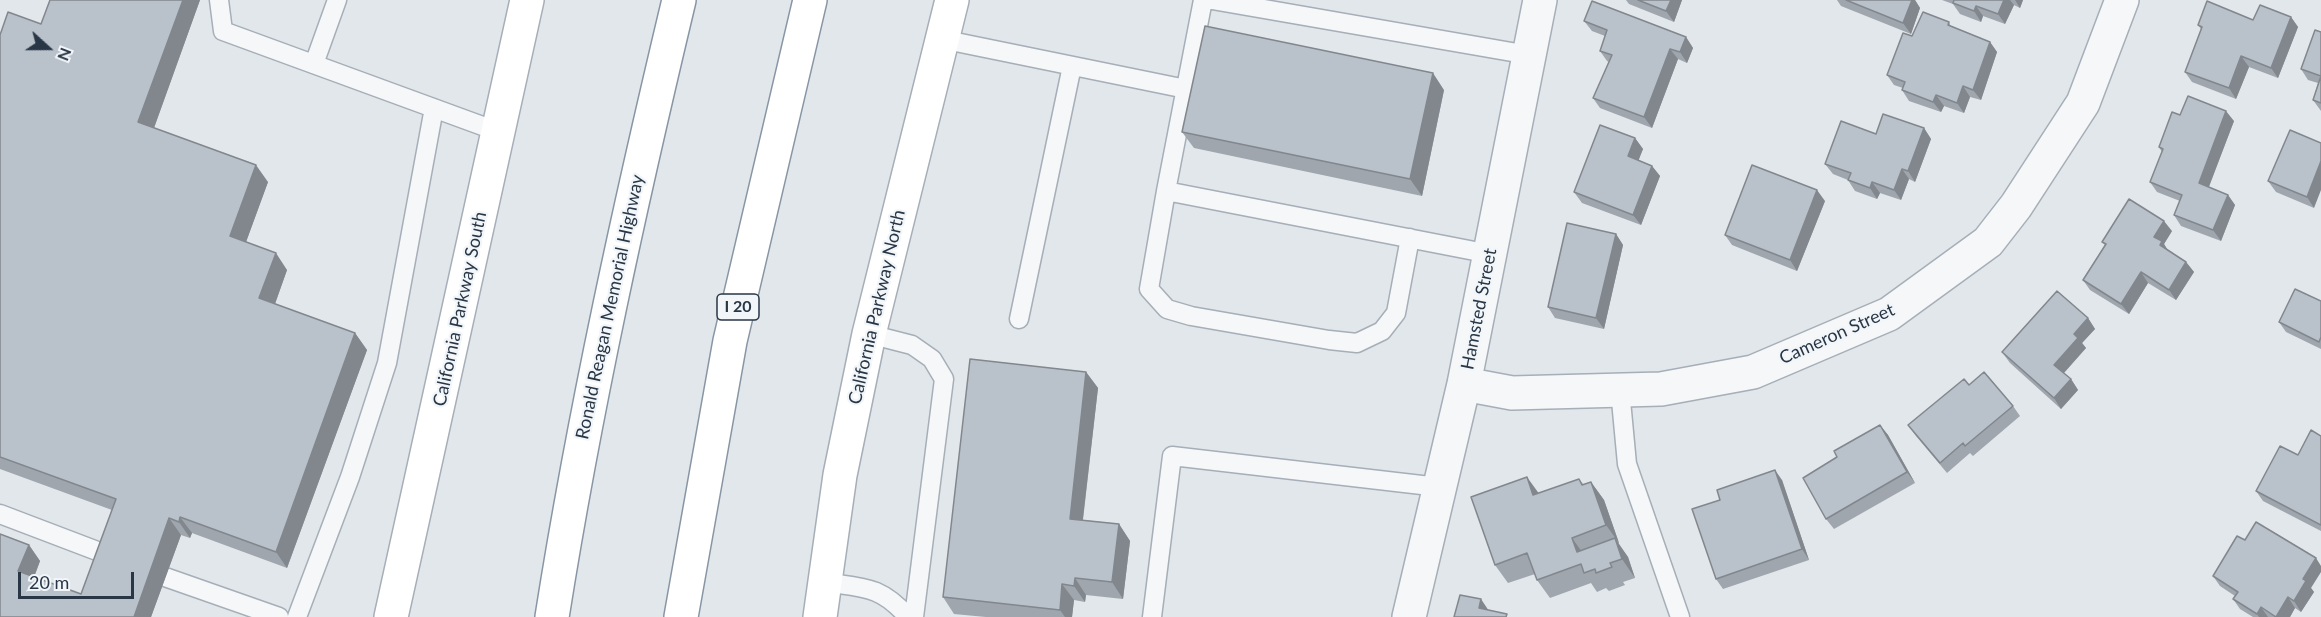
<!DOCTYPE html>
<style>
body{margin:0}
#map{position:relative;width:2321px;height:617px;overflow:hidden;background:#e2e7ec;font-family:Lato,sans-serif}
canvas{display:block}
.north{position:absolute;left:18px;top:18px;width:60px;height:60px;-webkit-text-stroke:4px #f2f6f9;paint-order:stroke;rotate:111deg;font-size:16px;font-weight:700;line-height:24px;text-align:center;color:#283646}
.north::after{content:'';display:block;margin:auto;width:21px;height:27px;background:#283646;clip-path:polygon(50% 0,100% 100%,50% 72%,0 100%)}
.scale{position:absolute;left:18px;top:572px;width:116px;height:27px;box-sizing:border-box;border:3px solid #283646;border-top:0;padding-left:8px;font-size:18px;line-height:21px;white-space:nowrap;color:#283646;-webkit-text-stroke:4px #f2f6f9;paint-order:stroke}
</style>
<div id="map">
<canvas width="2321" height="617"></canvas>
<div class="north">N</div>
<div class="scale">20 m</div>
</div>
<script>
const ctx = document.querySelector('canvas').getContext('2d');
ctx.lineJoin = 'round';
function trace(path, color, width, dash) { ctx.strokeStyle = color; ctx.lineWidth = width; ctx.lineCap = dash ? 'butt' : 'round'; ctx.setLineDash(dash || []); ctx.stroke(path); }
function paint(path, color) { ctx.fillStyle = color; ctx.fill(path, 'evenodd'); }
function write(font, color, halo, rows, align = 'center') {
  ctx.font = font + ' Lato,sans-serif'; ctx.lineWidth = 4.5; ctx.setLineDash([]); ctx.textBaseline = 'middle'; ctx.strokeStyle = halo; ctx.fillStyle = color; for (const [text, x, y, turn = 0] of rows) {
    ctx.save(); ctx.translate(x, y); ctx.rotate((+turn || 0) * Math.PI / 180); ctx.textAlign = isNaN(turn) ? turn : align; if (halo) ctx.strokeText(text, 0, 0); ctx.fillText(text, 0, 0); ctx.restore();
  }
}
const lane = new Path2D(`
 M219,0L223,31L499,132
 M1203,0L1166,191L1490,254
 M1212,0L1529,55
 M941,39L1186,89
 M314,64L337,0
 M1166,191L1149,289L1167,309L1191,316L1329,340L1357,343L1382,331L1396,313L1410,238
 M1019,319L1072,66
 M869,334L912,345L932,359L944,379L914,617
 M1620,390L1627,464L1680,617
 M0,514L113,557
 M165,577L279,617
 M824,582C863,588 880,585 908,617
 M297,617L350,477L387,363L434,108
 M1152,617L1172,456L1439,487`);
const street = new Path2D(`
 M1464,384L1512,393L1661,389L1753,372L1889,314L1988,242L2016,206L2083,103L2122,0
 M1409,617L1464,384L1540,0`);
const secondary = new Path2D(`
 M391,617L527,0
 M820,617L840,475L869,334L952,0`);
const highway = new Path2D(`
 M552,617C585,409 630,205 679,0
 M681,617L730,341L810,0`);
const wall = new Path2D(`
 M200,0L154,128L268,182L246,242L287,270L275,304L355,333L367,350L287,568L192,533L190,538L181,535L151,617H0L29,545L40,561L34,577L81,594L112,510L0,469V35L41,24Z
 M1626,0H1682L1674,22L1629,4Z
 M1837,0H1915L1920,8L1911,34L1841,6Z
 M1942,0H2023L2020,8L2014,5L2005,24L1983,16L1981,22L1960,14L1953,4Z
 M2291,17L2298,27L2278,78L2249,67L2236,99L2192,82L2185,72L2201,29L2198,25Z
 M1584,21L1686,37L1693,48L1687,63L1678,59L1652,128L1600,108L1593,98L1609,62L1607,61L1600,51L1605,36L1592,31Z
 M1949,22L1951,27L1990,42L1997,52L1981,100L1970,97L1964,113L1944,106L1941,112L1909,101L1902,90L1903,88L1894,85L1887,75L1912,36Z
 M2321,32V111L2313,100L2318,83L2308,80L2301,69Z
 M1444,90L1422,196L1194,148L1182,132Z
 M2180,115L2234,121L2209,187L2228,195L2235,205L2221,241L2181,226L2174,215L2180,201L2157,192L2150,182L2162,152L2159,147Z
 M1924,128L1931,139L1915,182L1909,179L1901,200L1880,193L1877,199L1855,191L1848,180L1833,174L1825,164L1876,134Z
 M2290,130L2314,208L2276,192L2268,181Z
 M1635,138L1643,149L1638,160L1652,166L1660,176L1641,225L1582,203L1574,192Z
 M1825,201L1797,271L1732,245L1725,235Z
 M2172,231L2164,244L2168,251L2186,262L2194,272L2176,300L2148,283L2129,314L2090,290L2083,280L2105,245L2102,242Z
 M1616,234L1623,245L1604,329L1555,318L1548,307Z
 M2321,301V349L2286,332L2279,322Z
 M2088,318L2095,329L2082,343L2086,348L2064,373L2071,379L2078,390L2061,409L2010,363L2002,352Z
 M1086,372L1098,388L1083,520L1119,524L1130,541L1123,599L1086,595L1085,602L1074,600L1072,617H986L954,614L943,597Z
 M1969,385L2013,406L2020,416L1973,456L1970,453L1947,473L1916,436L1908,425Z
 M1880,425L1888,435L1915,483L1834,529L1826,519L1837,457Z
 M2321,436V531L2263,501L2256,491Z
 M1579,479L1584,485L1591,482L1604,500L1619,543L1618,544L1628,557L1635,578L1623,582L1625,585L1609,591L1606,588L1597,592L1591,583L1550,598L1537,580L1535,574L1508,583L1495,565L1538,493Z
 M1782,480L1809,560L1723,589L1716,579Z
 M2213,576L2311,588L2314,592L2301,612L2295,608L2290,617H2253L2240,609L2233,599L2235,596L2220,586Z`);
const shadedWall = new Path2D(`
 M183,0H200L150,139L138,122Z
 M1671,0H1682L1674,22L1666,11Z
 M1912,0H1915L1920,8L1911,34L1903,23Z
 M2004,0H2010L2014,5L2005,24L1998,14Z
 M2015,0H2023L2020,8Z
 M1976,6L1983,16L1981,22L1974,11Z
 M2291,17L2298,27L2278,78L2271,68Z
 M1686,37L1693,48L1687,63L1680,52Z
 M1990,42L1997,52L1981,100L1973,90Z
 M1670,49L1678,59L1652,128L1644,117Z
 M2241,56L2249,67L2236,99L2229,88Z
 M1433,73L1444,90L1422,196L1410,179Z
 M1963,86L1970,97L1964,113L1957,103Z
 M1936,95L1944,106L1941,112L1933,102Z
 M2226,111L2234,121L2206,194L2199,183Z
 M1924,128L1931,139L1915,182L1908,171Z
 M1635,138L1643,149L1636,167L1628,156Z
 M2321,161V190L2314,208L2307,197Z
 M256,165L268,182L242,253L230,236Z
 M1652,166L1660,176L1641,225L1633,215Z
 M1902,169L1909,179L1901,200L1894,190Z
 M1872,182L1880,193L1877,199L1870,188Z
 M1817,190L1825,201L1797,271L1790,260Z
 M2228,195L2235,205L2221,241L2213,230Z
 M2164,221L2172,231L2164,244L2169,252L2167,256L2154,237Z
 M1616,234L1623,245L1604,329L1596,318Z
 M276,253L287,270L271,315L259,298Z
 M2186,262L2194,272L2176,300L2169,290Z
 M2141,272L2148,283L2129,314L2121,304Z
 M2088,318L2095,329L2082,343L2086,348L2062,375L2054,365L2074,334Z
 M355,333L367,350L287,568L276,552Z
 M1086,372L1098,388L1081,535L1070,519Z
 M2071,379L2078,390L2061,409L2054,398Z
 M1880,425L1888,435L1915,483L1907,472Z
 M1775,470L1782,480L1809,560L1802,549Z
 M1527,477L1540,495H1533Z
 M1591,482L1604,500L1619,543L1606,525Z
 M180,517L192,533L190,538L179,522Z
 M169,518L181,535L151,617H134Z
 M1119,524L1130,541L1123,599L1112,582Z
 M1572,538L1585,556L1577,552Z
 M1615,538L1628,557L1635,578L1622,559Z
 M29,545L40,561L30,588L18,571Z
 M2316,558L2321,566V572L2311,588L2314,592L2301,612L2294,601L2303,579Z
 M1075,578L1086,595L1085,602L1074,586Z
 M1062,584L1074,600L1072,617H1065L1060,610Z
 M2288,597L2295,608L2290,617H2276Z
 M1481,599L1493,617L1479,608Z
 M2261,607L2268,617H2259L2257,614Z`);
const building = new Path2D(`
 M50,0H183L138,122L256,165L230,236L276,253L259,298L355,333L276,552L180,517L179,522L169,518L134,617H0V534L29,545L18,571L81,594L116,499L0,457V35L8,12L41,24Z
 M1638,0H1671L1666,11Z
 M1846,0H1912L1903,23Z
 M1954,0H2004L1998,14L1976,6L1974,11L1953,3Z
 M1592,1L1686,37L1680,52L1670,49L1644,117L1593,98L1612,55L1600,51L1607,30L1584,21Z
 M2207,1L2253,20L2260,5L2291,17L2271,68L2241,56L2229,88L2185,72L2202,27L2198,25Z
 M1923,12L1949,22L1948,25L1990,42L1973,90L1963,86L1957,103L1936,95L1933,102L1902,90L1905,82L1887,75L1903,33L1912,36Z
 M1205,26L1433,73L1410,179L1182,132Z
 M2315,30L2321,32V103L2313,100L2321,76L2301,69Z
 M2188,96L2226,111L2199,183L2228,195L2213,230L2174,215L2182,195L2150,182L2163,149L2159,147L2172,112L2180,115Z
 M1883,114L1924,128L1908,171L1902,169L1894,190L1872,182L1870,188L1848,180L1851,173L1825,164L1841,121L1876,134Z
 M1600,125L1635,138L1628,156L1652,166L1633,215L1574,192Z
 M2290,130L2321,143V161L2307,197L2268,181Z
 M1752,165L1817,190L1790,260L1725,235Z
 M2129,199L2164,221L2154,237L2162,241L2160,245L2186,262L2169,290L2141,272L2121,304L2083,280L2106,244L2102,242Z
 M1567,223L1616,234L1596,318L1548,307Z
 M2295,289L2321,301V337L2319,342L2279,322Z
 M2057,291L2088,318L2074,334L2078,338L2054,365L2071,379L2054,398L2002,352Z
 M970,359L1086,372L1070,519L1119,524L1112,582L1075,578L1074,586L1062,584L1060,610L943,597Z
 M1984,372L2013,406L1965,446L1963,443L1940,463L1908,425L1964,379L1969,385Z
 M1880,425L1907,472L1826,519L1803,478L1837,457L1834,451Z
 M2311,430L2321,436V525L2256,491L2280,446L2298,455Z
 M1775,470L1802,549L1716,579L1692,509L1720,500L1717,490Z
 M1527,477L1533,495L1579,479L1582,485L1591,482L1606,525L1572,538L1577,552L1615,538L1622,559L1610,563L1612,567L1596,573L1595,569L1584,573L1581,564L1537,580L1527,553L1495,565L1471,497Z
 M2256,522L2316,558L2303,579L2306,581L2294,601L2288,597L2276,617L2261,607L2257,614L2233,599L2238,592L2213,576L2237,536L2245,540Z
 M1460,595L1481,599L1479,608L1507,614L1506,617H1454Z`);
const shields = [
 [738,307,42]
];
const shieldNames = [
 ["I 20",738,307]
];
const streetNames = [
 ["Ronald Reagan Memorial Highway",610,307,-78],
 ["California Parkway North",877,307,-77],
 ["California Parkway South",460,309,-78],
 ["Hamsted Street",1479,309,-79],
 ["Cameron Street",1837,334,-24]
];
trace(lane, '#a6aeb7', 21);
trace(street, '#a6aeb7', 36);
trace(secondary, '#a6aeb7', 36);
trace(highway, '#8896a4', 36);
trace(lane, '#f5f7f9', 18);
trace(street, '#f5f7f9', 33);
trace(secondary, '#fff', 33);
trace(highway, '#fff', 33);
paint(wall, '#9fa6ae');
paint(shadedWall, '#82878d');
paint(building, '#b9c1ca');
trace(building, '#82878d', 1.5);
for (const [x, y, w] of shields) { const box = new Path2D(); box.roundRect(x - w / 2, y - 13, w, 26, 4.5); ctx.fillStyle = '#f2f6f9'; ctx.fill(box); trace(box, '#283646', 1.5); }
write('bold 16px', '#283646', null, shieldNames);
write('18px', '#283646', '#f2f6f9', streetNames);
</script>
